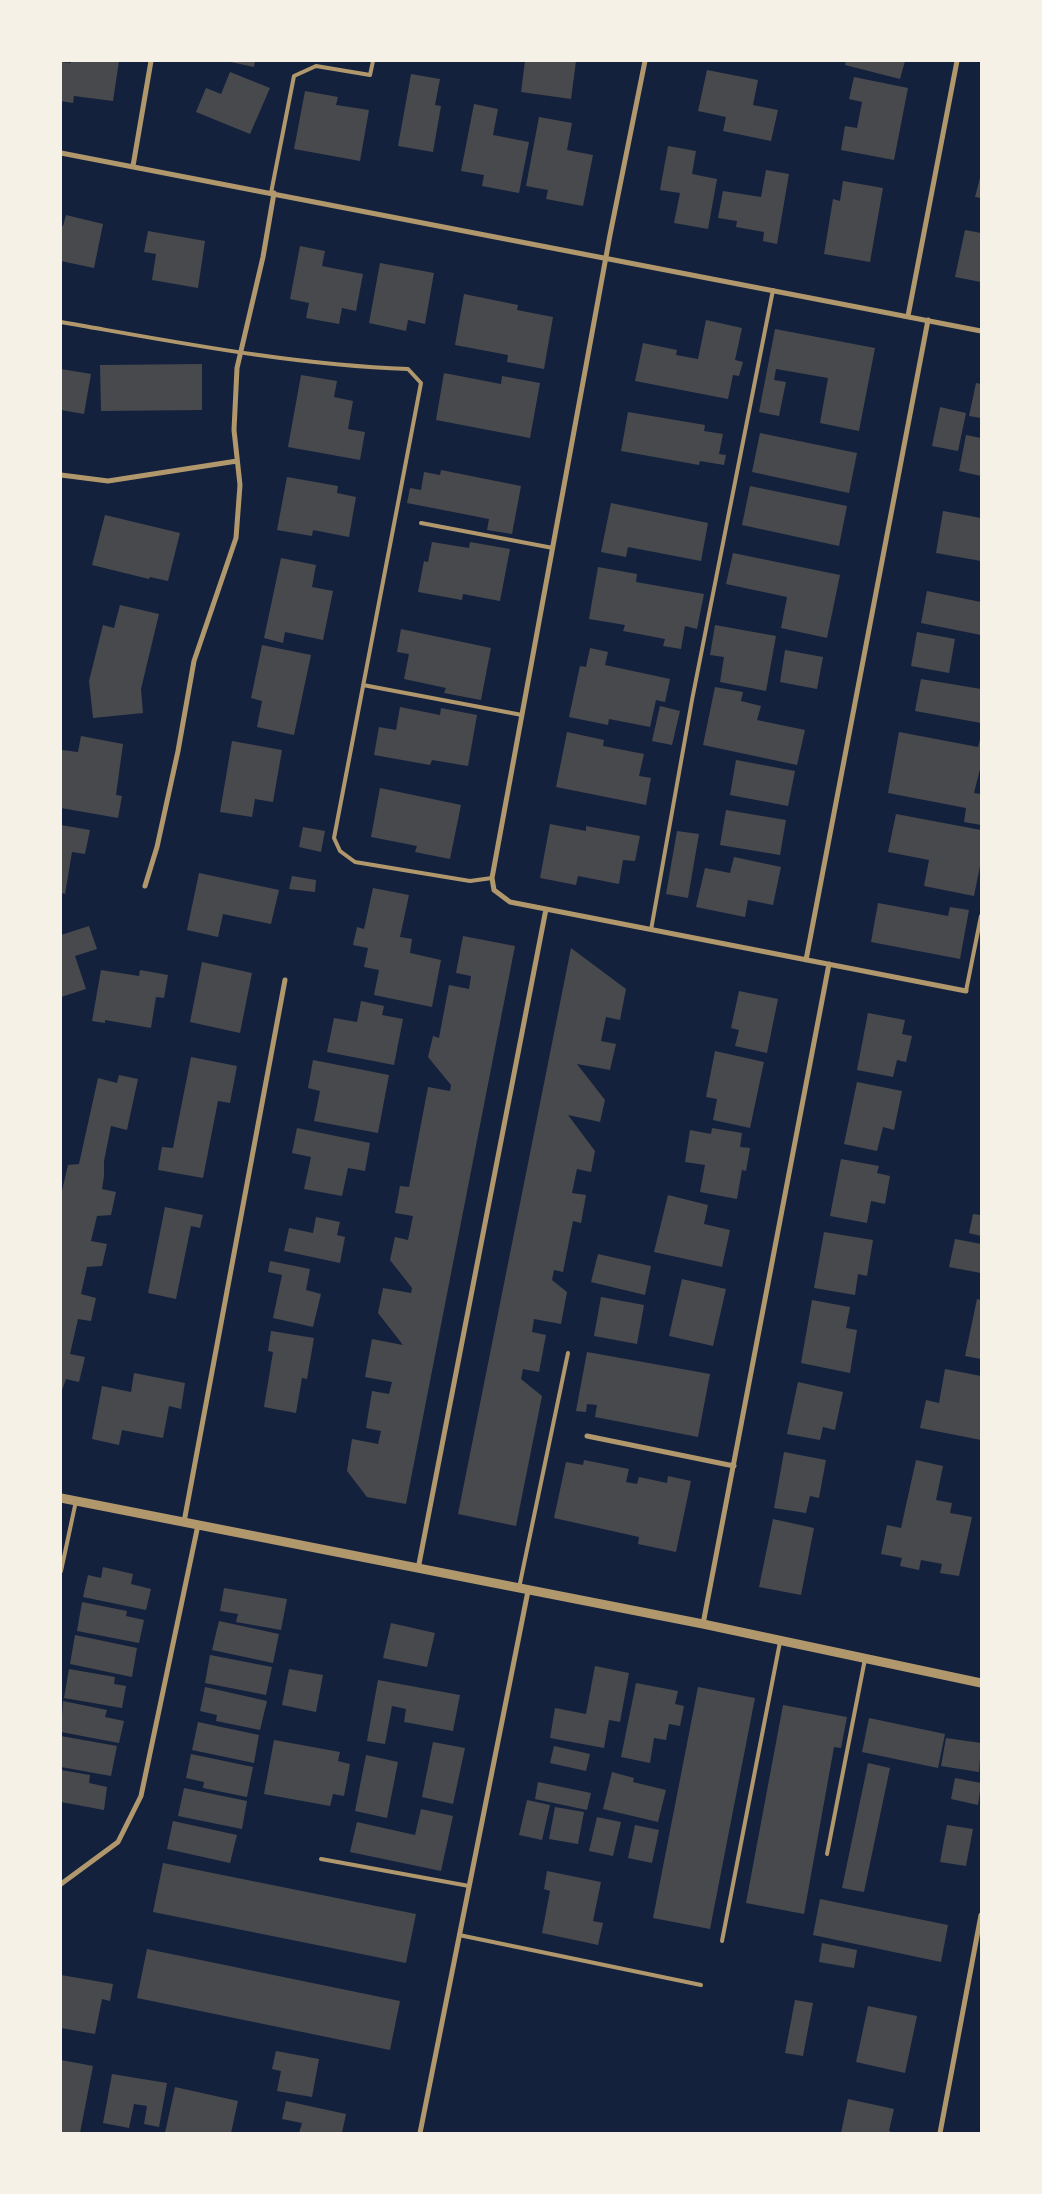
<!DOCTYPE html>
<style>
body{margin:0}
#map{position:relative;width:1042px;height:2194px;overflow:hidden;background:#14213d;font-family:"DejaVu Sans",sans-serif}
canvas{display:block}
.frame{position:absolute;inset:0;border:62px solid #f6f1e7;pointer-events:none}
</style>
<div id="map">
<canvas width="1042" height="2194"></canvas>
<div class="frame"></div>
</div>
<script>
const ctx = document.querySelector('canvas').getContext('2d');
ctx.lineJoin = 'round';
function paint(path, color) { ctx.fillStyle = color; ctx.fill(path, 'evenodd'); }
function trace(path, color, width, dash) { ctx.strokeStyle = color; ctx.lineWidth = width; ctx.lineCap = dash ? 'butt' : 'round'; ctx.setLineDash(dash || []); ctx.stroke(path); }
const building = new Path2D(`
 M71,61H119L113,101L74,96L73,103L61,101V62L71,63Z
 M226,61H255L254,67Z
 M525,61H576L571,99L521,92Z
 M846,61H905L900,79L845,65Z
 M707,70L758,80L753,105L778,110L771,141L723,131L726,117L698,111Z
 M230,72L270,88L250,134L196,112L206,88L221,94Z
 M411,74L440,79L435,105L441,106L433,152L398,146Z
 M854,77L908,88L894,160L841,150L845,126L857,128L862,102L849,99Z
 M305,91L338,97L336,105L369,110L360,161L294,149Z
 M474,104L498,109L493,135L529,142L519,193L482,186L484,175L461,171Z
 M539,117L572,123L567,150L593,155L583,206L546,199L548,190L526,186Z
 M668,146L696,151L692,174L717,179L708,229L674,223L680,193L660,190Z
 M766,170L789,174L777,244L763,241L764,232L736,227L737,221L718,218L723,191L761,197Z
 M981,174V198L975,197Z
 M843,181L883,188L870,262L824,254L833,199L840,201Z
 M66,215L103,224L94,268L61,261V226H63Z
 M965,230L981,233V282L955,277Z
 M148,231L205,241L198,288L152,280L156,254L144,252Z
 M300,246L325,251L322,266L363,274L356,311L342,308L339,324L306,318L309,303L290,299Z
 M380,263L434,273L425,324L408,320L406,331L369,323Z
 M464,294L518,305L517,310L553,317L544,369L507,362L508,355L455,345Z
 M706,320L742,328L735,360L743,362L739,376L733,375L728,399L635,381L643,343L677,350L676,355L698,359Z
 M775,329L875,348L859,431L820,423L828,378L776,369L774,380L786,382L779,416L759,412Z
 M202,364V410L101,411L100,365Z
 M61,369L91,374L84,414L61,410Z
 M444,373L501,384L502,376L540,383L530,438L436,420Z
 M301,375L337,381L334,397L353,401L348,429L365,432L360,460L288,447Z
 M976,383L981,384V418L969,416Z
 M940,407L966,413L958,451L932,446Z
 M628,412L705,425L704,431L723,434L719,454L726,455L724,465L700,461L699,465L621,451Z
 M760,433L857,453L849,493L752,472Z
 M966,435L981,438V476L959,471Z
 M441,470L521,486L512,534L487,530L489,519L407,503L410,488L421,490L424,472L440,475Z
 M287,477L338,486L337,493L356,497L349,537L313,530L312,536L277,530Z
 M750,486L847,506L839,546L742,525Z
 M611,503L708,523L701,561L628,547L626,557L601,552Z
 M943,511L981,518V561L936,553Z
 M105,515L180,533L168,581L150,577L149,579L92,565Z
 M432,542L469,548L470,542L510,549L500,601L463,594L462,600L418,592L424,561L428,562Z
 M733,553L840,575L827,638L781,628L787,597L726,584Z
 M281,558L316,565L312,587L333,591L323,640L285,632L283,643L264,638Z
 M598,567L637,574L636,582L704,594L697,629L685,626L681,649L663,646L665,639L623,631L625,625L589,619Z
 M927,591L981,602V635L921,623Z
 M120,605L159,614L141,689L143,713L93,718L89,681L103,625L114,628Z
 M715,625L776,636L766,691L720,682L724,657L710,655Z
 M401,629L491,648L481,700L444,693L446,688L404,679L409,654L397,652Z
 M917,632L955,639L949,673L911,666Z
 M262,645L311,655L294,735L257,727L262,701L251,698Z
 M590,648L608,652L605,665L670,679L665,702L656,700L650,727L609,719L608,725L569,717L580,666L586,667Z
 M785,650L823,657L817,689L780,682Z
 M921,679L981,689V723L915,711Z
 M715,687L743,692L741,701L761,706L757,720L805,730L797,765L703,745Z
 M660,706L680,711L672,745L652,741Z
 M400,707L440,715L441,708L477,715L468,766L432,760L430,765L374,755L379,727L396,730Z
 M567,732L604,740L603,746L644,754L639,776L651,778L646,805L556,787Z
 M899,732L978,747L981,736V765L974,793L981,794V825L964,822L966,808L888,793Z
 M81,736L123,744L116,795L122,796L118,818L61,808L62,750L78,752Z
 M232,741L282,750L273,802L255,799L252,817L220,812Z
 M736,760L795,771L788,806L730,795Z
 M380,788L461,805L450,859L415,852L417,846L371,837Z
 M726,810L786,820L780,855L720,845Z
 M896,814L981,830V861L974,896L924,886L929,860L888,852Z
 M550,824L586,831V826L640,836L635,861L623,860L619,884L578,876L576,885L540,878Z
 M61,825L90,830L85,854L72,852L65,894L61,893Z
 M303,827L325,831L321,852L299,847Z
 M677,831L699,834L688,898L666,894Z
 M734,857L781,867L773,905L748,900L745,917L696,907L705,868L730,873Z
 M199,873L279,890L271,924L223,914L218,937L187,930Z
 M292,876L316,880L315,892L289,889Z
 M373,888L409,895L400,937L412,939L410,953L441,960L432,1007L374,995L379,970L364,967L368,948L353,945L357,927L364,929Z
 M878,903L948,916L950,907L969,910L960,959L871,942Z
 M89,926L97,949L75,956L86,989L61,997V935Z
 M463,936L515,946L406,1504L367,1497L347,1471L352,1439L378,1444L381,1431L366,1428L372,1391L389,1394L392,1382L365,1377L372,1339L403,1345L378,1313L383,1288L411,1293L412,1288L390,1260L395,1237L408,1240L413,1216L395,1213L400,1186L409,1187L428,1087L450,1091L451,1085L428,1057L433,1036L439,1038L449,985L469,989L471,976L456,973Z
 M571,948L626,989L620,1020L606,1017L601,1041L616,1044L610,1070L577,1064L605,1100L600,1122L568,1115L595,1151L591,1172L577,1169L572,1193L586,1195L581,1223L573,1221L563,1272L554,1270L552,1280L567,1292L561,1324L534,1319L532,1332L546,1335L539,1372L523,1369L521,1379L542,1396L516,1526L458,1514Z
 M202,962L252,973L240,1033L190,1022Z
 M101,970L139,976L140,970L168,975L164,998L156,997L151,1028L105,1020V1023L92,1021Z
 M739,991L778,999L767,1053L735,1046L739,1030L731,1028Z
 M361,1001L384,1006L382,1015L403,1019L394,1065L327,1052L334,1018L357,1022Z
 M868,1013L905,1020L902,1034L912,1036L906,1062L897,1060L893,1077L857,1070Z
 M715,1051L764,1062L750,1128L713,1120L717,1099L706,1097Z
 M191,1057L237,1066L230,1103L218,1101L203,1178L158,1170L162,1147L173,1148Z
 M313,1060L389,1075L378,1133L314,1121L320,1091L308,1088Z
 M119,1075L138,1079L127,1130L111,1126L104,1161V1176L102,1189L116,1192L111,1215L97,1216L91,1241L107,1244L102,1266L87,1267L81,1294L96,1298L91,1321L78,1319L70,1354L85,1357L79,1382L66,1379L61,1393V1195L68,1165L79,1164L98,1078L117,1083Z
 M857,1082L902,1091L894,1130L883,1127L877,1151L844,1144Z
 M297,1128L370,1143L365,1171L348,1168L342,1196L304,1189L311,1157L292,1153Z
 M712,1128L742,1133L740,1147L750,1148L746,1171L742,1170L737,1199L700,1192L705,1165L685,1162L690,1130L711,1134Z
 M841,1159L879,1166L877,1173L890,1176L885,1204L871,1201L867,1223L830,1216Z
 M668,1195L708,1205L704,1224L730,1230L722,1267L654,1252Z
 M165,1207L203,1215L200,1228L191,1226L176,1299L148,1293Z
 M973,1214L981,1215V1236L969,1233Z
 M316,1217L340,1222L337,1235L345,1237L340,1263L284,1251L289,1228L313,1233Z
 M824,1232L873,1240L867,1276L858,1274L855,1295L814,1288Z
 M955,1239L981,1244V1273L949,1267Z
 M598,1254L651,1266L645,1295L591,1282Z
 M270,1261L310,1269L306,1290L321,1294L313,1327L273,1318L282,1275L268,1272Z
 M682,1279L726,1289L713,1346L669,1336Z
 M601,1297L644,1305L637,1344L594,1336Z
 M977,1299L981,1300V1359L965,1356Z
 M812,1300L850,1307L846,1328L857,1330L850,1373L801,1363Z
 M271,1331L314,1338L307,1379L302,1378L296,1413L264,1407L273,1352L268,1351Z
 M587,1352L710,1374L698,1437L595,1417L597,1405L587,1404L586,1412L576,1411Z
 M945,1369L981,1376V1440L920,1428L926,1400L939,1403Z
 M134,1373L185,1383L181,1409L169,1406L163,1438L122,1430L119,1445L92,1439L102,1386L131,1392Z
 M798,1382L843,1392L835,1430L823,1427L820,1440L787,1434Z
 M784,1452L826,1460L819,1498L810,1496L806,1513L774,1508Z
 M584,1460L629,1469L626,1482L637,1484L639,1477L667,1483L668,1476L691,1481L676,1552L638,1544L639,1537L554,1518L566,1462L583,1465Z
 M916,1460L943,1466L936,1500L952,1503L950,1513L972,1517L959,1576L940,1573L942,1564L921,1560L919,1570L900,1566L902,1558L881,1554L887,1525L901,1528Z
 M773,1519L814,1528L801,1595L759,1587Z
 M103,1567L133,1574L131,1584L151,1589L146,1610L83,1597L88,1575L101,1578Z
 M224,1588L287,1599L281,1630L236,1622L238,1614L220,1611Z
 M82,1602L127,1611L126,1616L144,1620L139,1643L77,1631Z
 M219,1621L279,1634L273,1663L212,1650Z
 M391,1623L435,1633L427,1667L383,1658Z
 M75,1635L137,1648L132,1677L70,1664Z
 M210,1655L272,1667L266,1695L205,1683Z
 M595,1666L629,1673L620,1722L609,1720L604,1748L550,1738L555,1708L586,1714Z
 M69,1669L115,1677L114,1684L126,1686L122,1708L64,1698Z
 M289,1669L323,1675L316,1712L282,1705Z
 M378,1680L460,1695L453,1731L404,1722L406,1709L392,1706L385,1744L367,1741Z
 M636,1683L678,1691L675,1704L684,1706L680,1726L669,1724L666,1740L654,1738L650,1763L621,1757Z
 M205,1687L267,1701L260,1730L216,1721L217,1715L200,1711Z
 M698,1687L755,1698L710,1929L653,1918Z
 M63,1701L107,1710L105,1717L124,1721L119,1743L61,1732Z
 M783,1705L847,1717L841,1748L834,1747L804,1914L746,1903Z
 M869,1718L945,1734L938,1768L862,1752Z
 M198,1722L259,1735L254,1763L192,1750Z
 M61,1736L117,1746L111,1776L61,1767Z
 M946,1738L981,1743L979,1772L941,1766Z
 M274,1740L340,1752L338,1761L350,1764L344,1796L333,1794L330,1806L264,1794Z
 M433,1742L465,1748L453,1804L422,1797Z
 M554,1746L590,1754L586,1771L550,1763Z
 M191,1754L253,1767L247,1797L203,1788L204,1782L186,1778Z
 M366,1755L398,1762L387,1818L355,1811Z
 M868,1763L890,1768L864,1892L842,1888Z
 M61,1770L90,1775L89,1783L107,1787L104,1810L61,1802Z
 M612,1772L634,1778L633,1782L666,1790L658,1822L603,1809Z
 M955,1778L981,1783L978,1805L951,1799Z
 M538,1782L591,1793L587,1810L535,1799Z
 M184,1788L247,1801L242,1829L178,1816Z
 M527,1800L550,1805L542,1840L519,1835Z
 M555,1807L584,1812L578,1844L549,1839Z
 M421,1809L453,1816L441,1871L350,1852L357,1822L415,1835Z
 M597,1817L621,1822L613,1856L589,1851Z
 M173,1821L237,1835L230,1863L167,1849Z
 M635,1825L659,1830L652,1863L628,1858Z
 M947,1825L973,1829L966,1866L940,1862Z
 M163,1863L416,1914L406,1963L153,1912Z
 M547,1871L601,1882L593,1921L603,1923L598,1945L542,1933L550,1891L544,1889Z
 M820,1899L948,1925L941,1962L813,1935Z
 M822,1943L857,1950L854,1968L819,1962Z
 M147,1949L400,2001L390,2050L137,1998Z
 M61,1975L113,1984L110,2001L102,1999L95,2034L61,2028Z
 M795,2000L813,2003L803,2056L785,2053Z
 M868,2006L917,2016L905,2073L856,2062Z
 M276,2051L319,2059L312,2097L277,2091L281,2071L272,2069Z
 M61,2060L93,2066L80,2133L61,2132Z
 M112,2074L167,2083L159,2127L144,2124L147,2106L134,2104L129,2128L103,2123Z
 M175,2087L238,2101L231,2133H165Z
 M848,2099L894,2109L889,2131L894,2133H841Z
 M286,2101L346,2114L342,2133H299L302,2123L282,2119Z`);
const service = new Path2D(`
 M271,193L294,76L316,66L370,75L373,61
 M61,322C176,342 292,365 408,369L421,383L334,838L340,851L355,862L470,881L492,878
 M421,523L553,548
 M363,685L522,715
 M651,930L692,700L773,290
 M966,991L981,916
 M61,1571L76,1501
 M519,1588L568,1353
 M827,1854L865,1659
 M321,1859L469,1886
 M459,1935L701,1985
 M722,1941L780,1642`);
const minor = new Path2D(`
 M645,61L610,235L492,878L494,890L510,902L966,991
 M61,153L981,331
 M133,166L151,61
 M908,316L957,61
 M61,475L108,481L237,461
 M145,886L157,847L178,751L194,661L236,538L240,485L234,430L237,368L263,257L274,193
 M806,960L928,320
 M587,1436L734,1466
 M184,1522L285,980
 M418,1569L546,909
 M703,1624L829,964
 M61,1884L118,1842L141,1796L198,1525
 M420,2133L528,1591
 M940,2133L981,1915`);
const tertiary = new Path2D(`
 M61,1498L703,1624L981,1683`);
paint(building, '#48494c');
trace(service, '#b1986c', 4);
trace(minor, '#b1986c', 5);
trace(tertiary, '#b1986c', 9);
</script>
